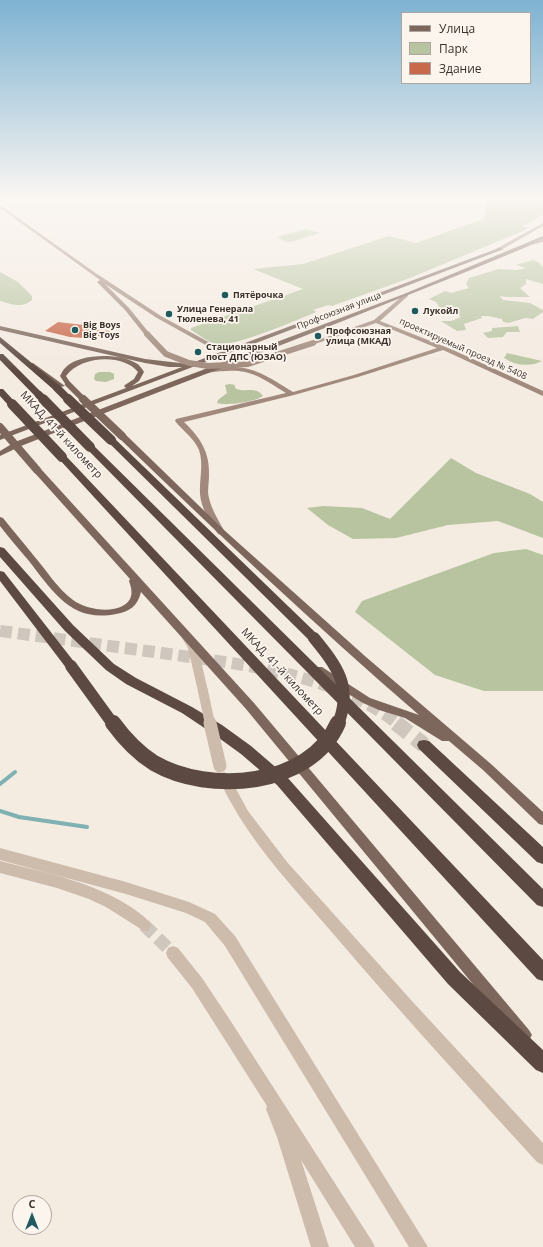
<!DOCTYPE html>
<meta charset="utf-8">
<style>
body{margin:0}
#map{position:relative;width:543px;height:1247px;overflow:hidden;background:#f4ebe1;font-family:"Open Sans",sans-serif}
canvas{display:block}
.legend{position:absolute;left:401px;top:12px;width:130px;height:72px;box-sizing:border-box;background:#fbf5ee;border:1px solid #aea6a0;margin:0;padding:5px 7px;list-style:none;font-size:12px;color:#3b302b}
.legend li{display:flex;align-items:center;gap:8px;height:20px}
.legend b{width:20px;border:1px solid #aea6a0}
.north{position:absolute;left:12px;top:1195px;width:40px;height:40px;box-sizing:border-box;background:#fbf5ee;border:1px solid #aea6a0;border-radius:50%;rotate:0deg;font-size:11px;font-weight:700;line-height:16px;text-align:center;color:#3b302b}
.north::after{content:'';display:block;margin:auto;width:14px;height:18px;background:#1f5a5e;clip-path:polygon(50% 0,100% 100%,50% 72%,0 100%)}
</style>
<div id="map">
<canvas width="543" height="1247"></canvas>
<ul class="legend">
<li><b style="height:5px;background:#7d675c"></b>Улица</li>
<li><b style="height:11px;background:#b8c4a0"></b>Парк</li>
<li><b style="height:11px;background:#c8694b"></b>Здание</li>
</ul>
<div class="north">С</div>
</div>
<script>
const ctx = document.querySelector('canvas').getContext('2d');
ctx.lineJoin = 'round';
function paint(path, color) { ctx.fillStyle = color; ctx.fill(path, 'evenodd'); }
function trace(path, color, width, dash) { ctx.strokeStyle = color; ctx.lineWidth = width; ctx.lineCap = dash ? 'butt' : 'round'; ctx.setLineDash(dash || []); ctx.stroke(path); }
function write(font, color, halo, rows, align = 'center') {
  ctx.font = font + ' "Open Sans",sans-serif'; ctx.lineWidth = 3.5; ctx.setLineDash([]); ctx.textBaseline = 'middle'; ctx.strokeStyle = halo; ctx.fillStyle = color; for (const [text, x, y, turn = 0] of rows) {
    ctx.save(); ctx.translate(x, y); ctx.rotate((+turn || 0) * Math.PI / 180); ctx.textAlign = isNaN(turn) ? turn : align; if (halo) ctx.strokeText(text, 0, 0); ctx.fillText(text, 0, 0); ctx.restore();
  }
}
const green = new Path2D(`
 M489,198H543V215L522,226L528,228L523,231L410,278L332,306L328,305L313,310L317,312C296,320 236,347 216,344C208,342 199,335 191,330V328L303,289L253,269L303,264L389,236L416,243L483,219Z
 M306,229L320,233L291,242H286L277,237Z
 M533,260L538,262L543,267V284L526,279V284L520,288L530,297H506L500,296L503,300L530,303L543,310V312L533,319L525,318L509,323L503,322L502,319L488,316H481L482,318L464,324L466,330L457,331L441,321H451L461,317L455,312L441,310L436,302L429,299L445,291L451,293L469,288L466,284L469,278L499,269L517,270L526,268L516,265Z
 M0,272L18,282L32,296V300C22,309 11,304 0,301Z
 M518,326L520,332H507L503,337L488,338L483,333L492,331V328Z
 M507,353L542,361C530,367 516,366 504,358Z
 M99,372H110L114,374V379L106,382L96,381L94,379L95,374Z
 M230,384L235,385V388C244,394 255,385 263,396C255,402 226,406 217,403L218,400L227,393L225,385Z
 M451,458L476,473L530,494L543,502V538L498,521L448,525L396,538L353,539L328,525L307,508L323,506L362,508L390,519Z
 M526,549L543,555V691H484L435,675L355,612L362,601L494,553Z`);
const stream = new Path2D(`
 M0,784L15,772
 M0,811L19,817L87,827`);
const building = new Path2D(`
 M58,322L92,326L90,329L110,331V334L84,338L70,337L45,331Z`);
const streetTunnel = new Path2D(`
 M144,925L173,953`);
const highwayTunnelFar1 = new Path2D(`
 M0,631C54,638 108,646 162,653C243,665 331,672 398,724`);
const highwayTunnel = new Path2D(`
 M396,723L424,745`);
const street = new Path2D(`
 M187,635L191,636L198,648L208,691L207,694H199L198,691L188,648L182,638Z
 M224,772L228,774L248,811L287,862L411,1000L543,1143V1165L537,1162C467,1085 397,1009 330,930C287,880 245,837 218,777L220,774Z
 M0,848L126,882L189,902L215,914L235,936L428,1247H409L225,946L205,922L186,913L126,894L0,860Z
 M0,861C47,873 99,883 138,912C143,916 148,919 151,925L149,930L144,931L106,907L89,899L57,888L0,873Z
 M173,946L178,948L202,978L230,1020L372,1241L375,1247H355L301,1160L329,1247H311L277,1137L266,1109L267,1106L192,988L168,958L166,953L168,948Z`);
const secondary = new Path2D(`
 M0,205L94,272L161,316L214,345L236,347L239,349L236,351L211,348L157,318L105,284L129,308L150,334L145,335L125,310L97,282L100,280L0,208Z
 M543,223V226L499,251L494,250Z
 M543,239V242L527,246L525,245Z
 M406,293L408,294V296L380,321L453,350L543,391V396L443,350L358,377L294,395L184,422C201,438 210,453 209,476C209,484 207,491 209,498C212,511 219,521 225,532L221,535L218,534C210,522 201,508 200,494C199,479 204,465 199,450C194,438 183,431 175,421L176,419L286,393C253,372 246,367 206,373L204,372V370C244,361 260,371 293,392L354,375L437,348L376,323L315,344L310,343L374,320Z`);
const primary = new Path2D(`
 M543,236V239L529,246C361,316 190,379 21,446L0,456V451L15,442L176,380L404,294Z
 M499,248L504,249L0,440V435L126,388L124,386L125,385L134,379L138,372C123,353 80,356 66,376L71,384L66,385L60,376C61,374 63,370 65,368C79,353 119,353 136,363C140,365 142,369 144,372L139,381L132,386L182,367H169L145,363L0,330V326L145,359L189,364Z
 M29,363H33L65,386L60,387L29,365Z
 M119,434H125L224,530L366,657L491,764L543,812V825L539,824L483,770L449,741H442L405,718L379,710L363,703L314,673L313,670L314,667H322L370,698L419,715C316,626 217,533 119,438Z
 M34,468H40L254,703L529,1030L532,1035L529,1040L524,1043L519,1040L246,709L141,592C138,605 130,612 116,614C72,623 53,592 29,561C19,549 9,538 0,526V517L3,518C13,531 24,543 34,556C47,571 57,588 73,600C86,610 120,616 130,599C133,593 131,587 129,581L130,579L34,472Z`);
const highway = new Path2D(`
 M0,337L60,386L61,388L60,390H54L0,343Z
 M0,354H3L42,393L43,395L42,397H36L0,360Z
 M0,389H3L15,402L16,404L15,406H9L0,396Z
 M111,437L114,438L318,635L320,638L318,641H310L108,442L106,440Z
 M90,444L93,445L543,889V907L537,905L87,449L85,447Z
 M62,454L65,455L543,960V981L537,979L59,459L57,457L59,455Z
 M0,547L4,548L73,625L114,664L136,678L192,707L222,725L251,746L287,777L460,972L543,1050V1073L536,1070L448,984L277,785L241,754L212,733L182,713L126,684L106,670L65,631L0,557Z
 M0,571L4,572L75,663L77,666L75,669L71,670L67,669L0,581Z
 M424,740L429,741L543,847V864L537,862L419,749L417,745L419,741Z`);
const streetBridgeFar1 = new Path2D(`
 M203,691L210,724`);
const streetBridge = new Path2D(`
 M210,723L220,766`);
const secondaryBridge = new Path2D(`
 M147,334L166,354L189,363L208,366L248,364L313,343`);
const primaryBridgeFar1 = new Path2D(`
 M68,384L84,400`);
const primaryBridge = new Path2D(`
 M83,399L122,436
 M0,427L37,470`);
const highwayBridgeFar3 = new Path2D(`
 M57,388L69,400
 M39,395L44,400`);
const highwayBridgeFar2 = new Path2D(`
 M43,399L90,447
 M68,399L111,440
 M12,404L62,457`);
const highwayBridgeFar1 = new Path2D(`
 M314,638C337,666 353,687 338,724
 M71,666L113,724`);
const highwayBridge = new Path2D(`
 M113,723C124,738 138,753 154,763C209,795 310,787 338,723`);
const markers = [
 [225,295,4,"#1f5a5e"],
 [415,311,4,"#1f5a5e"],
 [169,314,4,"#1f5a5e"],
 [75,330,4,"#1f5a5e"],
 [318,336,4,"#1f5a5e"],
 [198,352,4,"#1f5a5e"]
];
const farPoinames = [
 ["Пятёрочка",233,295],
 ["Улица Генерала",177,309],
 ["Тюленева, 41",177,319],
 ["Лукойл",423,311],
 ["Big Boys",83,325],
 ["Big Toys",83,335],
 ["Профсоюзная",326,331],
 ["улица (МКАД)",326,341],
 ["Стационарный",206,347],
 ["пост ДПС (ЮЗАО)",206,357]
];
const farStreetnames = [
 ["Профсоюзная улица",339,311,-21],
 ["проектируемый проезд № 5408",463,349,24]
];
const streetNames = [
 ["МКАД, 41-й километр",61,435,47],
 ["МКАД, 41-й километр",282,672,47]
];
paint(green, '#b8c4a0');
trace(stream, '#7fb0b2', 4);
paint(building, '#c8694b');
trace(streetTunnel, '#cfc6bd', 13, [13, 6]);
trace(highwayTunnelFar1, '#cfc6bd', 12, [12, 6]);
trace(highwayTunnel, '#cfc6bd', 16, [16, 8]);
paint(street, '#cdbbac');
paint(secondary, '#a18a7d');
paint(primary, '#7d675c');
paint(highway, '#5c4a42');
trace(streetBridgeFar1, '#cdbbac', 10);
trace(streetBridge, '#cdbbac', 13);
trace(secondaryBridge, '#a18a7d', 6);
trace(primaryBridgeFar1, '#7d675c', 6);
trace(primaryBridge, '#7d675c', 8);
trace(highwayBridgeFar3, '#5c4a42', 8);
trace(highwayBridgeFar2, '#5c4a42', 10);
trace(highwayBridgeFar1, '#5c4a42', 12);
trace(highwayBridge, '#5c4a42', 16);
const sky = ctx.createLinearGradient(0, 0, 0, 373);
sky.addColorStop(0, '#7eb2d2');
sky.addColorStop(0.53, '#faf6f2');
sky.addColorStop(1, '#faf6f200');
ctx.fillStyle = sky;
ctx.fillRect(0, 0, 543, 373);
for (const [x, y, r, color] of markers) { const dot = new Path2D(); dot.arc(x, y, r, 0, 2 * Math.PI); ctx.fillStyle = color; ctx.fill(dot); trace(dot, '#fbf5ee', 1.5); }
write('bold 9px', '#3b302b', '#fbf5ee', farPoinames, 'left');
write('9px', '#3b302b', '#fbf5ee', farStreetnames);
write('11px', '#3b302b', '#fbf5ee', streetNames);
</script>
